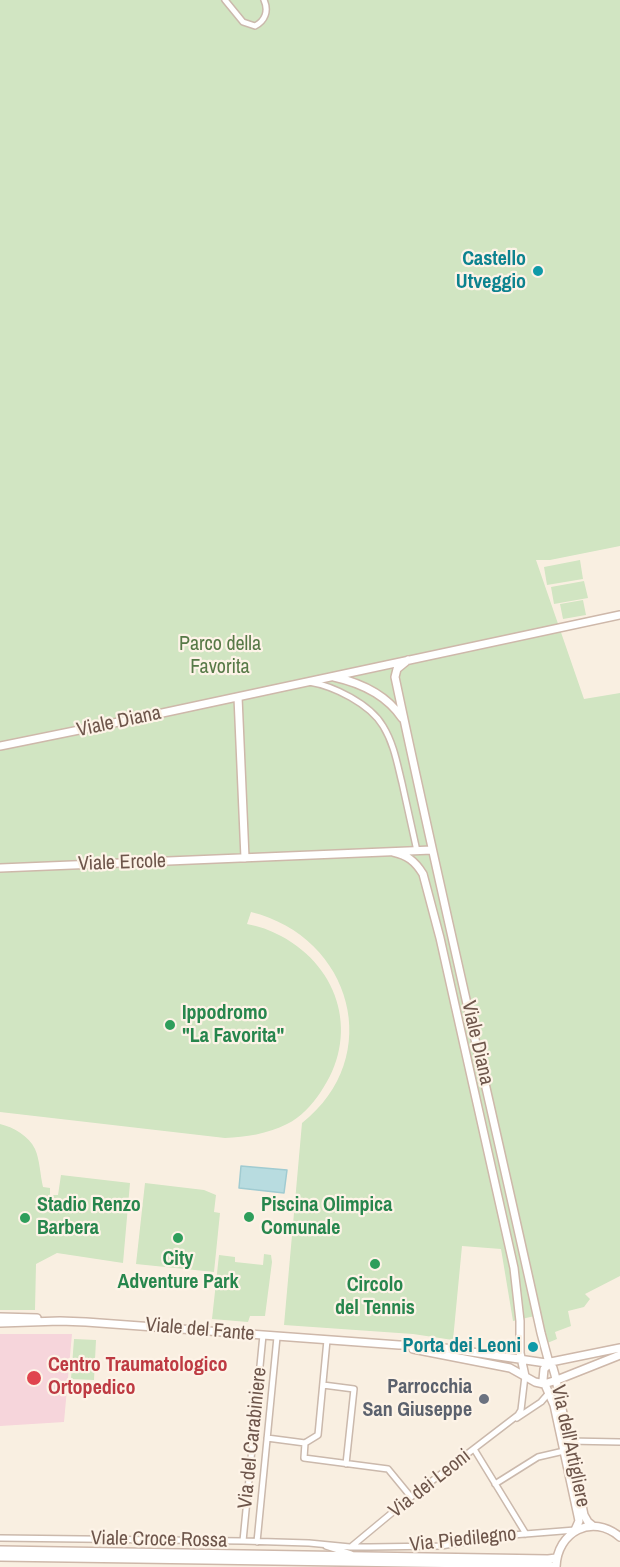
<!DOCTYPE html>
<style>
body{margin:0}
canvas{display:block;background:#f9efe1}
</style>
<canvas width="620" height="1567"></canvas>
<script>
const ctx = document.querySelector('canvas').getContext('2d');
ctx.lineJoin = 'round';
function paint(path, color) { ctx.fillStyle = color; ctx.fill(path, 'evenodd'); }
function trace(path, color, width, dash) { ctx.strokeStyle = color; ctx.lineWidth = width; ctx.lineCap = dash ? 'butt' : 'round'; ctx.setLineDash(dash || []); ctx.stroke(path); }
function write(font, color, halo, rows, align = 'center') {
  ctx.font = font + ' "Archivo Narrow",sans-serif'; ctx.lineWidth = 4.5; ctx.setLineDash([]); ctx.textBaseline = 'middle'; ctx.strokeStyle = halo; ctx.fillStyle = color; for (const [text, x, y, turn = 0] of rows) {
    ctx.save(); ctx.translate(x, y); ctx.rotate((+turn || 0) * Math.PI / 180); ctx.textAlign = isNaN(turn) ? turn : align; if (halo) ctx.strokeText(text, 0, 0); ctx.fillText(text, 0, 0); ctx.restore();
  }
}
const medical = new Path2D(`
 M0,1334H72L64,1422L0,1426Z`);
const green = new Path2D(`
 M0,0H620V546L550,560H536L584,699L620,693V1276L585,1294L590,1299L584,1307L568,1311L571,1326L555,1332L557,1339L545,1344L539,1315L513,1321L501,1249L462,1246L453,1340L413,1334L284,1325L302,1123C386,1057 352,937 251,912L247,924C259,926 270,930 281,936C341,968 360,1037 320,1093C312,1105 300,1118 287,1124C267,1134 246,1137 225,1138L0,1112Z
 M580,560L583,579L547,585L544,567Z
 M584,581L588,598L554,604L551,587Z
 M583,600L586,615L563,619L560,604Z
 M0,1124C13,1127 29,1136 35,1149C40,1160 40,1175 43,1187L50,1188V1195H58L61,1175L130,1183L123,1263L57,1253L36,1264L35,1310H0Z
 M145,1183L204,1190L216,1195L214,1212L220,1213L214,1272L136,1264Z
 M264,1254L271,1255L272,1262L265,1316H250L248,1322L212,1319L219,1255L235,1257V1262L263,1265Z
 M74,1339L96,1340L94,1380L71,1379Z`);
const water = new Path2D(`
 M241,1166L287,1170L284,1193L239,1188Z`);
const street = new Path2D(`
 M225,0L243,22L255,26C265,21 269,11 264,0
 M309,682C334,686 370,704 383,726C394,744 397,763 402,783C407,805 412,828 417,851
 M327,1340L318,1435L305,1443L304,1458L388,1469L411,1497
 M323,1385L354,1389L346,1464
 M517,1418L541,1402L548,1394
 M267,1438L305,1443
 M568,1441L620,1442
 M474,1449L526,1534
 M495,1484L538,1457L564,1451
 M0,1538L243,1541L309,1543L350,1547H370L441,1546L500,1536L575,1530
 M243,1541L263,1335
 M257,1542L277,1337
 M326,1546L351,1554
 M352,1546L411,1497L518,1415L521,1410L525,1376`);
const secondary = new Path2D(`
 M408,660L397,669L395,677C441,896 493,1114 541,1333L548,1359L553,1368L555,1375L584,1515L588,1522L593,1526
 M334,677C361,683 386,694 402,718
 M238,697L245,858
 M0,746L153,715L620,615
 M393,852C407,855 415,861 423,874L440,938L514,1268L520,1321V1353L525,1376
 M0,868L432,850
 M0,1317L37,1318
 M0,1323L60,1321L86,1322L399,1345H424L546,1363L620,1348
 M413,1349L510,1368L535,1382L544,1384L557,1380L620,1355
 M550,1363L544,1369L543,1380L554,1405L578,1516L579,1521L575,1530
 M0,1550L548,1559L556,1558
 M0,1557L548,1565L556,1567C557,1532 592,1513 620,1537`);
const markers = [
 [538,271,6,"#0f9aa8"],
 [170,1025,6,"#2e9e5b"],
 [249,1217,6,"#2e9e5b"],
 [25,1218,6,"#2e9e5b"],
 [178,1238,6,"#2e9e5b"],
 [375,1264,6,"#2e9e5b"],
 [533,1347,6,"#0f9aa8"],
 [34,1378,8,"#e0444e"],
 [484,1399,6,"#6b7280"]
];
const cultureNames = [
 ["Castello",526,260],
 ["Utveggio",526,283],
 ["Porta dei Leoni",521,1347]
];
const parkNames = [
 ["Parco della",220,645],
 ["Favorita",220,668]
];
const streetNames = [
 ["Viale Diana",119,722,-12],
 ["Viale Ercole",122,863,-2],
 ["Viale Diana",477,1043,77],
 ["Viale del Fante",200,1330,5],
 ["Via del Carabiniere",253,1438,-84],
 ["Via dell'Artigliere",570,1446,78],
 ["Via dei Leoni",430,1484,-38],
 ["Viale Croce Rossa",159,1540,1],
 ["Via Piedilegno",463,1540,-6]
];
const leisureNames = [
 ["Ippodromo",182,1014],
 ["\"La Favorita\"",182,1037],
 ["Stadio Renzo",37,1206],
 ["Barbera",37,1229],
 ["Piscina Olimpica",261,1206],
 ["Comunale",261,1229],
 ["City",178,1260,"center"],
 ["Adventure Park",178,1283,"center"],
 ["Circolo",375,1286,"center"],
 ["del Tennis",375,1309,"center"]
];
const healthNames = [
 ["Centro Traumatologico",48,1366],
 ["Ortopedico",48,1389]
];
const worshipNames = [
 ["Parrocchia",472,1388],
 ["San Giuseppe",472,1411]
];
paint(medical, '#f6d5db');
paint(green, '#d1e5c2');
paint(water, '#b8dce0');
trace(water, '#a0cbd1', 1.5);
trace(street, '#cbb9ac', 8);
trace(secondary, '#ceb8aa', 10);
trace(street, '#fff', 5);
trace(secondary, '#fff', 7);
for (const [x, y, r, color] of markers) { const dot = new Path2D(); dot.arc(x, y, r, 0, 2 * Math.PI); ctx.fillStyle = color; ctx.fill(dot); trace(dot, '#fdf3e7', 2); }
write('bold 20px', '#0d838f', '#fdf3e7', cultureNames, 'right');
write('20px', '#577947', '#fdf3e7', parkNames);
write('20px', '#6e564b', '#fdf3e7', streetNames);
write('bold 20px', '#27864d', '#fdf3e7', leisureNames, 'left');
write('bold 20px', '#be3a42', '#fdf3e7', healthNames, 'left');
write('bold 20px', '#5b616d', '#fdf3e7', worshipNames, 'right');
</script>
